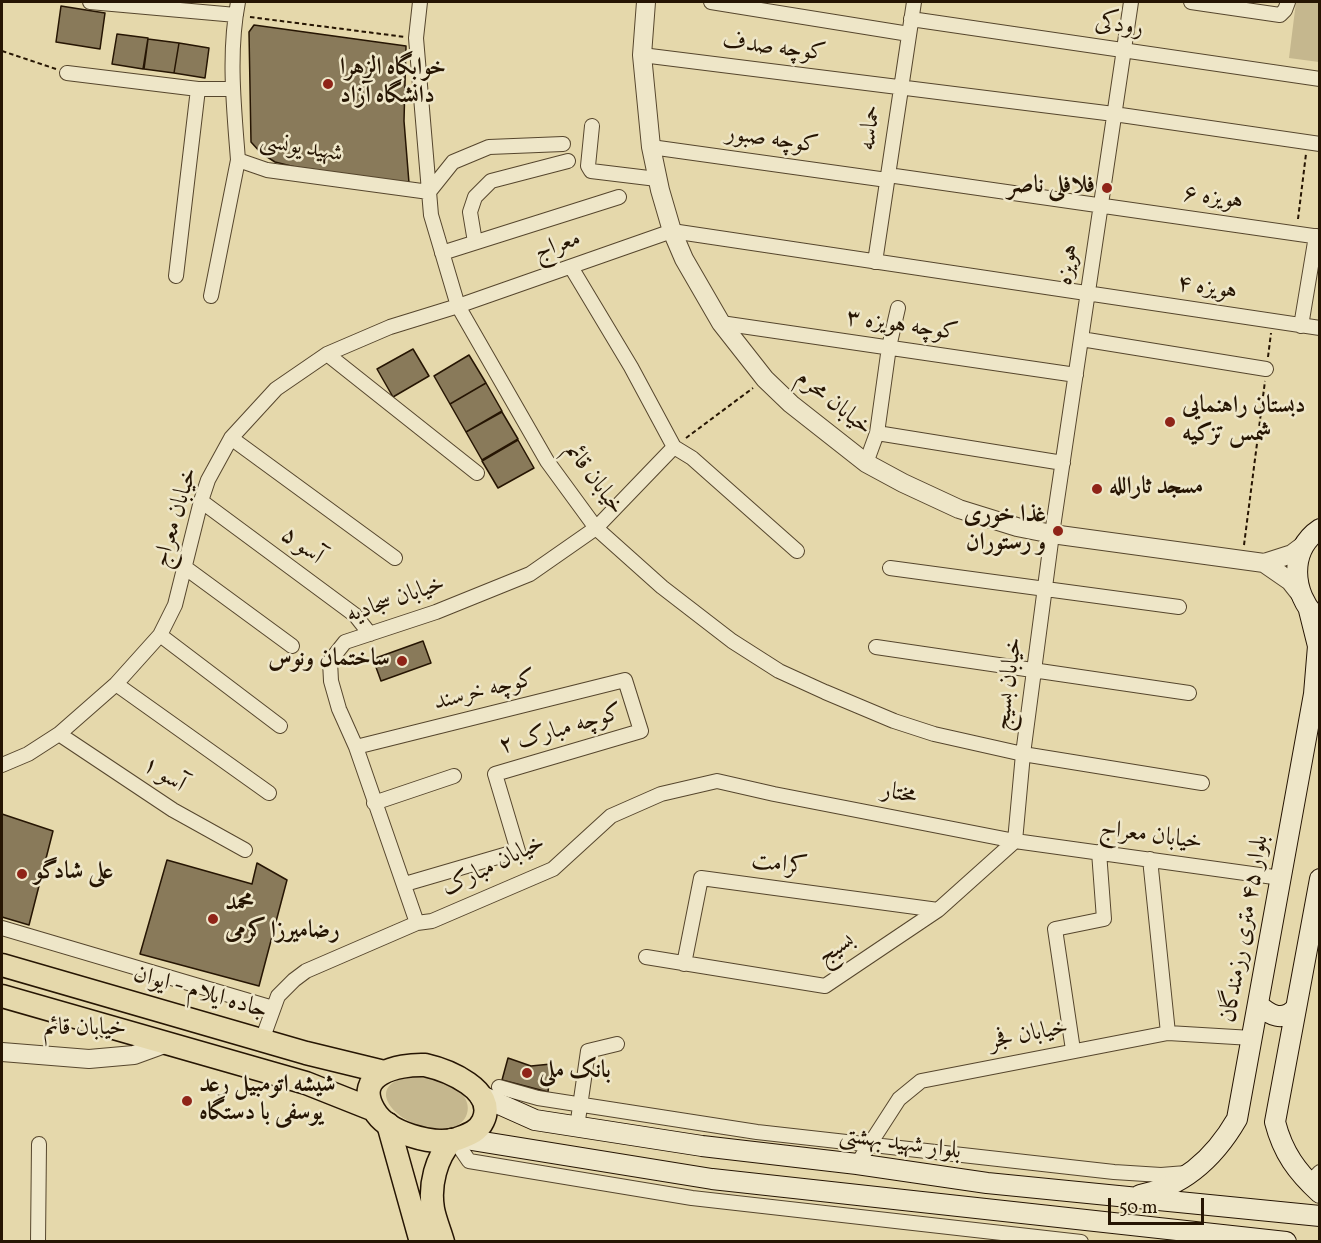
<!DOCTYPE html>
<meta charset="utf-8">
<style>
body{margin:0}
#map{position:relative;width:1321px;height:1243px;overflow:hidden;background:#e5d8ab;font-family:Vollkorn,serif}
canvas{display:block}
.frame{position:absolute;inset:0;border:3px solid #261503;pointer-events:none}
.scale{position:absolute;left:1108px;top:1198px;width:96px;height:27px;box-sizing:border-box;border:3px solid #261503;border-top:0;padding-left:8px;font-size:18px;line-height:21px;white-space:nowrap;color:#261503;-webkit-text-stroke:4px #eee6c8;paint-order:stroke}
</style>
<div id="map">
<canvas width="1321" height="1243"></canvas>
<div class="frame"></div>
<div class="scale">50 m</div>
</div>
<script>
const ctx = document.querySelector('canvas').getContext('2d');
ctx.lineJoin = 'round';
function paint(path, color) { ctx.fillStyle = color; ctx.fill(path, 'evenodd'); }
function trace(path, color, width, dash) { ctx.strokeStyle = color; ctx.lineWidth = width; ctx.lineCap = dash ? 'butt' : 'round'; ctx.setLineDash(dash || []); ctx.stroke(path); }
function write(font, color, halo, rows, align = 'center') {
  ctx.font = font + ' Vollkorn,Amiri,serif'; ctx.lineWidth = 5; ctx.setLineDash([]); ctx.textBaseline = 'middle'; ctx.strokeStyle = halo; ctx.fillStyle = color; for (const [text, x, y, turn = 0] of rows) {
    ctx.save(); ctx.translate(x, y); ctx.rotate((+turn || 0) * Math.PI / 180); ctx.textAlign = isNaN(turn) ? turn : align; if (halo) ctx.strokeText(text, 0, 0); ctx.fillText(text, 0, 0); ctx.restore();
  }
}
const green = new Path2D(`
 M1296,2H1319V62L1289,58Z
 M411,1076C428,1077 446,1080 459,1091C475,1105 468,1125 448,1129C409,1136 353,1087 411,1076Z`);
const building = new Path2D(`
 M61,6L105,13L100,49L56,42Z
 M254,25L406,46L404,121L409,183L295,167L275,162L261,153L251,142L249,32Z
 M117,34L148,38L143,69L112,64Z
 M148,39L179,43L174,73L144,69Z
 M179,43L209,48L205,78L174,73Z
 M413,349L429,376L393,397L377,369Z
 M469,355L486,383L450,404L434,376Z
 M486,383L502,411L466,432L450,404Z
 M502,412L518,439L482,460L466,432Z
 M518,440L534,468L498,488L482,461Z
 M423,641L431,663L381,681L373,659Z
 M2,814L53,831L29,925L2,917Z
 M167,860L252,884L257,863L287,880L259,986L140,954Z
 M508,1058L531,1066L551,1064L548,1092L502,1080Z`);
const path = new Path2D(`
 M250,17L405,37
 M2,51L56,69
 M1298,219L1306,154
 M1268,357L1271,333
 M686,438L753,388
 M1244,545L1265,381`);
const minor = new Path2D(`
 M90,2L236,15
 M238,2C228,53 234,108 238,160L267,170L429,192L453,162L489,147L563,144
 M420,2L416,38L431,215L458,306L547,461L596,528L662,587L732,641L779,671L825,692L894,721L934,734L1023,754L1202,783
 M711,2L909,34
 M1191,2L1280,15L1285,10L1288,2
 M911,19L1320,79
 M642,55L1114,114L1320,144
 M67,73L198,89
 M592,126L588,166L591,171L657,179
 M651,147L887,180
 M888,175L1320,237
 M475,242L470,212L475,197L491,181L568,161
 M442,253L619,197
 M875,262L914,2
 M571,267L631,367L674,447
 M176,276L198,89H232
 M211,296L238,160
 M721,323L1076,375
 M1301,326L1316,236
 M1081,339L1266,369
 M327,354L477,473
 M877,433L1063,463
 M231,438L395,558
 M674,447L692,458L797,551
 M866,463L877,433L889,347L898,308
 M201,501L355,615L370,634
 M183,566L292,646
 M890,568L1179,607
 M160,635L280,726
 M876,647L1189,693
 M116,684L269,793
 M59,734L173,810L245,850
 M356,747L625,680L641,731L495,774L518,851L405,884
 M2,765L28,754L59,734L116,684L160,635L175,605L201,501L208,480L231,438L276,389L327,354L390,327L458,306L672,231L1320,328
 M374,803L454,776
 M1015,841L1023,754L1052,534L1131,2
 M1150,859L1168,1033
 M417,923L356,747L339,709L331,681L330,661L345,642L436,612L530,574L596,528L674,447
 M2,928L273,1008
 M646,957L825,986L938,910L1015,841
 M684,964L701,878L938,910
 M262,1040L278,996L294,980L306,971L417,923L432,921L553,869L611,816L661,794L717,781L774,794L1015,841L1281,878
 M1073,1050L1055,929L1104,919L1099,852
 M499,1087L538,1098L757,1132L1114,1172L1161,1175L1186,1173
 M577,1127L588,1051L617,1044
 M454,1139L469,1161L692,1198L1081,1242
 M857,1164L899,1099L921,1081L1168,1033L1252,1038
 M1309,1183L1320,1172
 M38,1242L39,1144`);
const tertiary = new Path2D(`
 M646,2L642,55L651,147L660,190L672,231L684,259L721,323L765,379L791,404L866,463L903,483L959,509L1017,527L1052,534L1264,563L1292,554L1304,545
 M1264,563L1290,581L1301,595
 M2,1052L89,1059L134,1055L167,1043`);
const secondary = new Path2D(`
 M1317,618C1292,594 1288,550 1320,529
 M1320,879L1275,1122C1283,1153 1297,1172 1320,1193
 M1258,1004C1270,1016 1283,1022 1296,1008
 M479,1095L535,1120L702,1146L857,1164L987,1183L1320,1216
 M459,1138L712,1179L1286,1242
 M1140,1195C1184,1186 1215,1157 1237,1119L1314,694L1318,646L1309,610`);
const primary = new Path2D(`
 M388,1124L421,1242
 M443,1242C440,1231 435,1220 433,1209C429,1185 436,1158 452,1140`);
const trunk = new Path2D(`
 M2,965L306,1053L384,1072
 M2,996L306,1083L374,1110
 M425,1065C447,1070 498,1090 483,1121C478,1132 467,1135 457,1139C433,1146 387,1133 374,1110C353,1074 398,1064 425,1065Z`);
const markers = [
 [328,84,6,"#8f2418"],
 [1107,188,6,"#8f2418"],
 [1170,422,6,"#8f2418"],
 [1097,489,6,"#8f2418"],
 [1058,531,6,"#8f2418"],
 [402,661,6,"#8f2418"],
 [22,874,6,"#8f2418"],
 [213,919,6,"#8f2418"],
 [527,1073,6,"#8f2418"],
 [187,1101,6,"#8f2418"]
];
const streetNames = [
 ["رودکی",1119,27,8],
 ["کوچه صدف",774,49,7],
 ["حماسه",872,128,-82],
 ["کوچه صبور",772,141,8],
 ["شهید یونسی",301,149,10],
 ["هویزه ۶",1213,199,8],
 ["معراج",558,247,-19],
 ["هویزه",1069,265,-82],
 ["هویزه ۴",1207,289,8],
 ["کوچه هویزه ۳",902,327,8],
 ["خیابان محرم",833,404,39],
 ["خیابان قائم",593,480,53],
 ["خیابان معراج",177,518,-73],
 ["آسو ۵",301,547,37],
 ["خیابان سجادیه",396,601,-19],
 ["خیابان بسیج",1010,684,-82],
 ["کوچه خرسند",485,692,-14],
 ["کوچه مبارک ۲",561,731,-16],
 ["آسو ۱",163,776,33],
 ["مختار",899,795,11],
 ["خیابان معراج",1151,837,8],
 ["کرامت",779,866,8],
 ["خیابان مبارک",494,867,-26],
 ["بلوار ۴۵ متری رزمندگان",1246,929,-80],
 ["بسیج",837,950,-33],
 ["جاده ایلام - ایوان",200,994,16],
 ["خیابان قائم",85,1030],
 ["خیابان فجر",1029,1036,-11],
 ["بلوار شهید بهشتی",900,1145,8]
];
const poiNames = [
 ["خوابگاه الزهرا",340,70],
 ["دانشگاه آزاد",340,98],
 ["فلافلی ناصر",1095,188,"right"],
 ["دبستان راهنمایی",1182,408],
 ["شمس تزکیه",1182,436],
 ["مسجد ثارالله",1109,489],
 ["غذا خوری",1046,517,"right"],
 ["و رستوران",1046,545,"right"],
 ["ساختمان ونوس",390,661,"right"],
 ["علی شادگو",34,874],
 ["محمد",225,905],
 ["رضامیرزا کرمی",225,933],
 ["بانک ملی",539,1073],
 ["شیشه اتومبیل رعد",199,1087],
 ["یوسفی با دستگاه",199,1115]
];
paint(green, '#c5b78e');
paint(building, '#897a5a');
trace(building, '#261503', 1.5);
trace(minor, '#56462d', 16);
trace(tertiary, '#56462d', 20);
trace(secondary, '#261503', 22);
trace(primary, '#261503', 25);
trace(trunk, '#261503', 25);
trace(path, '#261503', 2, [4.5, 3]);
trace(minor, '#eee6c8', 14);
trace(tertiary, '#eee6c8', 18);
trace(secondary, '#eee6c8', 20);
trace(primary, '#e5d8ab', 22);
trace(trunk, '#e5d8ab', 22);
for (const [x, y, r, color] of markers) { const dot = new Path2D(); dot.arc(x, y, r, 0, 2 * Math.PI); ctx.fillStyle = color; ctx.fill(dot); trace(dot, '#eee6c8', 2); }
write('24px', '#261503', '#eee6c8', streetNames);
write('bold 24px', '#261503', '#eee6c8', poiNames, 'left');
</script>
